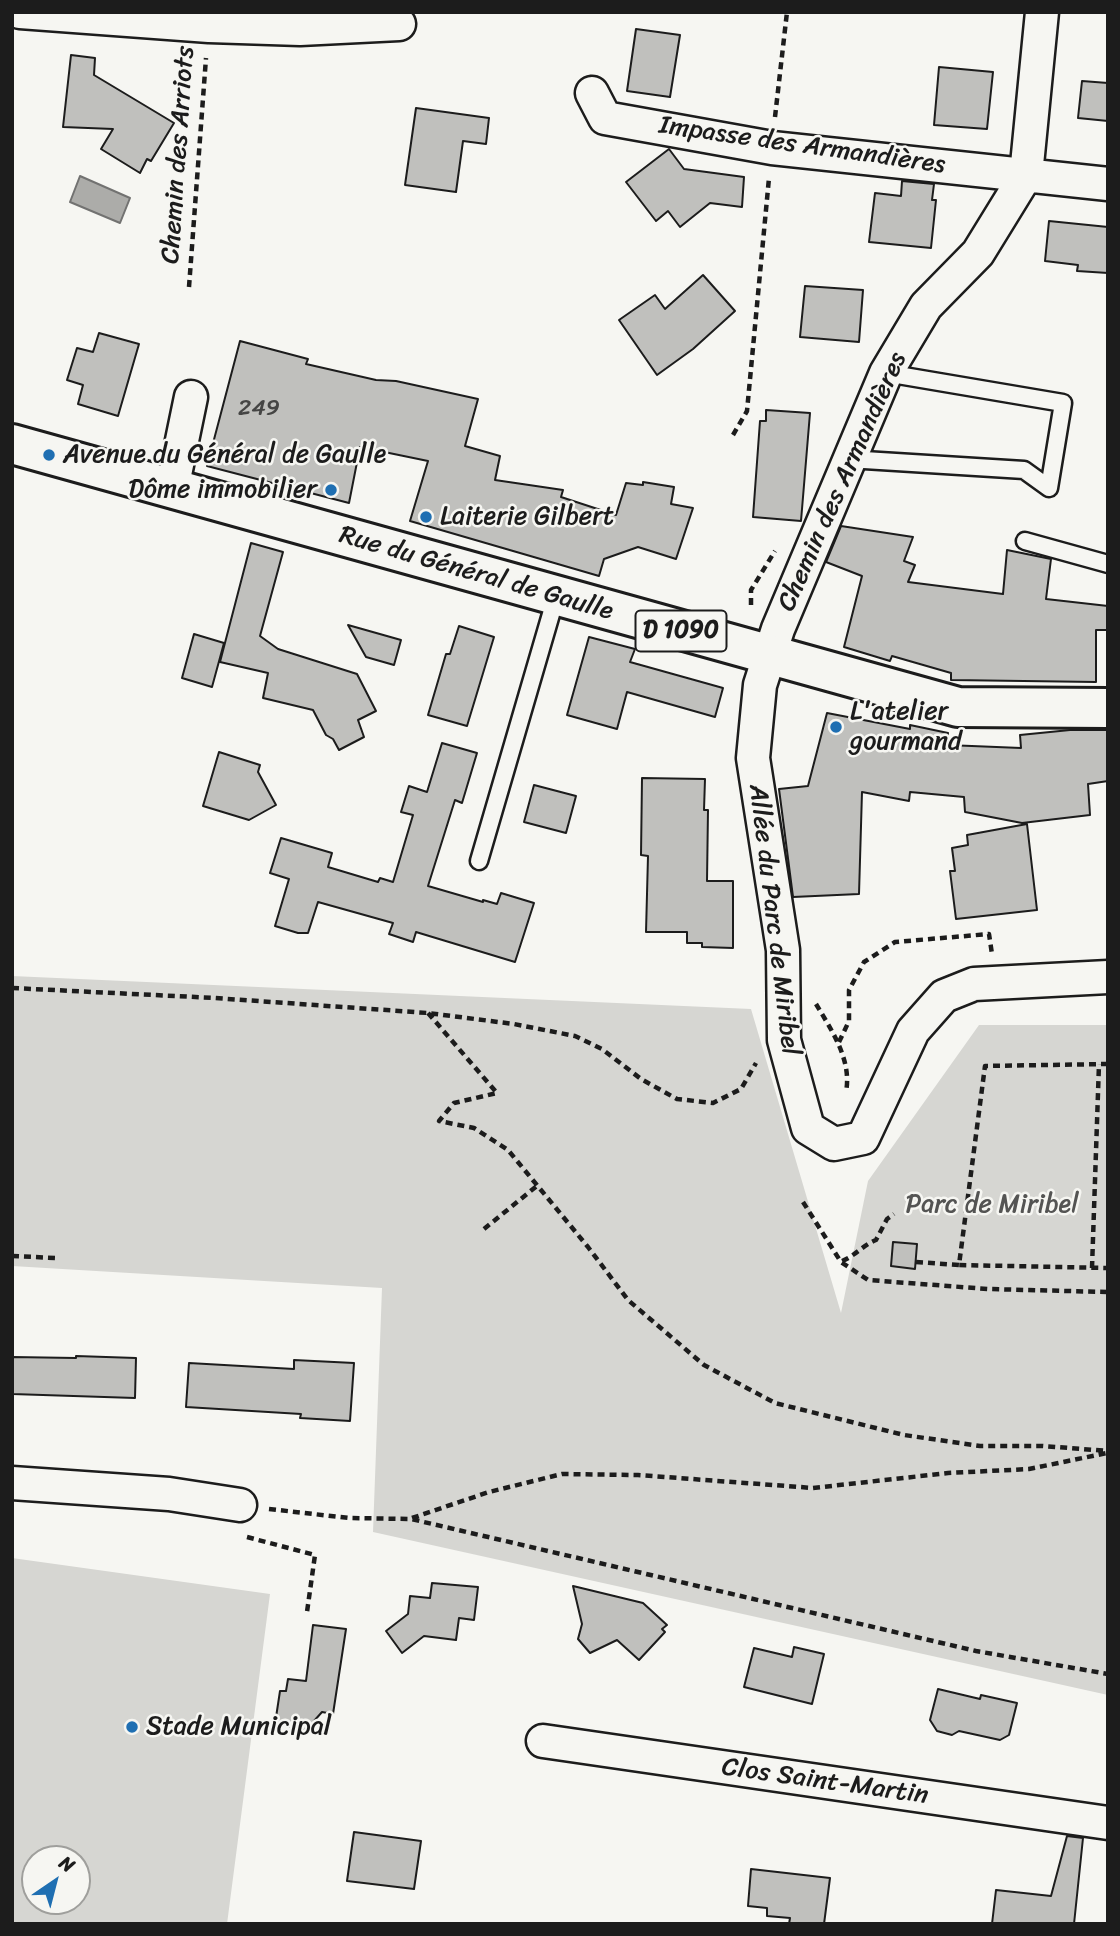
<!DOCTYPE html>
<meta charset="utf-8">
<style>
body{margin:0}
#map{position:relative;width:1120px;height:1936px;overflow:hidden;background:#f6f6f2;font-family:Sriracha,sans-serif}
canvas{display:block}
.frame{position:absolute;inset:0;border:14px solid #1c1c1c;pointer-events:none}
.north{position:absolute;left:21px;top:1845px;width:70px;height:70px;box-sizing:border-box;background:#f6f6f2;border:2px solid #9f9f9c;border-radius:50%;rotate:35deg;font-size:19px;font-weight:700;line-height:28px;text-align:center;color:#1c1c1c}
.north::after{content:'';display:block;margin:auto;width:24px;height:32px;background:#1f6fb2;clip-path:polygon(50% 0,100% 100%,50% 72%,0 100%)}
</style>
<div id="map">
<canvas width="1120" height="1936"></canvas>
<div class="frame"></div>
<div class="north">N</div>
</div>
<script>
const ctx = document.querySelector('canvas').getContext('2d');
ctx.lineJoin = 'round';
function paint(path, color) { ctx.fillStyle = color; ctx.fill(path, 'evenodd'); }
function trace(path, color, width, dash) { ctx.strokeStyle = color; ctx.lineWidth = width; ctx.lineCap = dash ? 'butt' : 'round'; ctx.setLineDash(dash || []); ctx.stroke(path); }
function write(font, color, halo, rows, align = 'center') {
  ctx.font = font + ' Sriracha,sans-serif'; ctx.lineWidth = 5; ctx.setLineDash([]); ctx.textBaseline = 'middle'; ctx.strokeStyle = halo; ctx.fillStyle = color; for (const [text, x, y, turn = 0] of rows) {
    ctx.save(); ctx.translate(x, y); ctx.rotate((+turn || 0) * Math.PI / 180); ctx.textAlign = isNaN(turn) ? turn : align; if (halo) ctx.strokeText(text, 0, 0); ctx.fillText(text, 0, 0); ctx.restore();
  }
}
const green = new Path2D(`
 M12,976L751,1009L841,1313L868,1181L979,1025H1108V1695L373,1532L382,1288L12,1266Z
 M12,1558L270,1594L227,1924H12ZM35,1859H77V1901H35Z`);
const water = new Path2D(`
 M80,176L130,198L120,223L70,202Z`);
const building = new Path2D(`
 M636,29L680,35L670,97L627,91Z
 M71,55L95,58L94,75L174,123L151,161L147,159L140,173L101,149L113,129L63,127Z
 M939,67L993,72L987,129L934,125Z
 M1082,81L1108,83V121L1078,118Z
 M416,108L489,118L486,144L463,141L456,192L405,185Z
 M669,149L684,169L744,177L742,207L710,203L680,227L668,211L656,221L626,182Z
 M902,181L934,184L932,200H936L931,248L869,242L875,193L901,196Z
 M1049,221L1108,227V273L1077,271L1078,265L1045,261Z
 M703,275L735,311L693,349L657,375L619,320L655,295L665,309Z
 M805,286L863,290L859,342L800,337Z
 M99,333L139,344L118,416L78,404L83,385L67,380L77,348L93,352Z
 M240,341L308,359L306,364L376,380L396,381L478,399L465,446L500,456L495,480L563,490L561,497L616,515L626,483L643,485V482L674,487L671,504L693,508L676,559L638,547L604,559L599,576L410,521L428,461L360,447L349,503L207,466Z
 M766,410L810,413L801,521L753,517L760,421H766Z
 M841,526L913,537L904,561L915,565L908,582L1003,594L1007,550L1051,559L1046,599L1108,606V630H1096V682L951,680V673L892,656L890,661L844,647L862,576L826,562Z
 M251,543L283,552L260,636L278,649L357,674L376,711L358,720L364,737L339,750L333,739L326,735L313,710L263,698L268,673L220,662Z
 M348,625L401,640L394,665L366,657Z
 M459,626L494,637L467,726L428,715L446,654H450Z
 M194,634L224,643L212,687L182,678Z
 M589,637L635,649L630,662L723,688L715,717L627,692L617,729L567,715Z
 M827,713L910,729V725L948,733L947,745L1021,748L1020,735L1070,730H1108V781L1088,784L1090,815L1022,823L965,812L964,797L910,792L909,801L862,792L859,894L793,897L779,789L808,786Z
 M442,743L477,753L462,803L455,800L428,886L483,902V900L497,904L501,893L534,903L515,962L416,932L413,942L389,934L393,923L318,902L308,933H298L275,926L289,879L270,873L281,838L332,853L328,867L378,882L380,878L393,882L413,815L401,812L409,786L427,792Z
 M219,752L260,765L258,772L276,805L249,820L203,806Z
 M642,778L705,779L704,810H708L707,881H733V948L702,947V943H687V932H646L648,856L641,855Z
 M534,785L576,796L566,833L524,822Z
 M1027,824L1037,910L956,919L950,871H955L952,848L968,845L967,835Z
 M893,1242L917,1244L915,1269L891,1266Z
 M76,1356L136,1358L135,1398L12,1394V1357L76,1358Z
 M294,1360L354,1363L350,1421L300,1418L301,1414L186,1407L189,1363L294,1369Z
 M432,1583L478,1587L474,1620L459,1618L456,1640L424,1636L402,1653L386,1631L408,1614L410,1596L430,1598Z
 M573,1586L643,1603L667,1625L662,1629L665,1632L639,1660L617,1640L590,1653L578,1639L582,1624Z
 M313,1625L346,1629L333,1714L322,1712L306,1730L275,1724L280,1691H286L288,1679L306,1681Z
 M794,1647L824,1654L812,1704L744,1687L754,1648L792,1657Z
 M938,1689L980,1699L981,1695L1017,1703L1009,1735L1000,1740L959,1731L952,1735L937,1731L930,1720Z
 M354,1832L421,1841L414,1889L347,1881Z
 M1067,1836L1083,1838L1074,1924H992L996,1890L1051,1896Z
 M751,1869L830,1878L824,1924H789L790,1918L767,1916V1908L748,1906Z`);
const path = new Path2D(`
 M775,117L787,12
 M189,287L206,58
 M733,435L747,411L769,178
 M751,605V590L775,551
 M12,988L215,998L428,1013L514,1024L575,1036L602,1049L641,1079L677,1099L713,1103L741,1089L756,1063
 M816,1004C832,1031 852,1060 846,1092
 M428,1013L497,1093L454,1103L439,1121L474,1128L508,1150L588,1247L628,1300L704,1365L775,1403L904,1435L980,1446H1043L1108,1451
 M839,1042L849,1021V990L864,962L895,942L989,934L992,954
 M1108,1064L985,1066L959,1265L1108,1268
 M803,1202L841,1262L868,1280L988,1289L1108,1292
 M484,1229L538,1185
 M12,1256L56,1258
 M842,1261C855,1256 863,1245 876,1240L887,1219L894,1214
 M916,1262L959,1265
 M1092,1268L1099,1064
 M269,1509L349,1518L411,1519L976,1651L1108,1674
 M412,1518L489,1492L562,1474L638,1475L813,1488L948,1473L1029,1469L1107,1453
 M247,1537L315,1555L307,1612`);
const service = new Path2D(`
 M848,459L1024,470L1049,488L1063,403L886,373
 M1025,541L1108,564
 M479,861L556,597`);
const minor = new Path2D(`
 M20,12L209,26L300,29L399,24
 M1042,12L1026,175L978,253L926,306L886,373L778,629L760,685L753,758L783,950L784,1040L808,1128L834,1144L863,1138L913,1031L944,996L974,984L1108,977
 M592,93L605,118L772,148L1108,184
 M172,489L191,397
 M12,1483L169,1494L240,1505
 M543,1741L1108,1823`);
const primary = new Path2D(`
 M12,444L958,707L1108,708`);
const markers = [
 [49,455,7,"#1f6fb2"],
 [331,490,7,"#1f6fb2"],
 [426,517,7,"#1f6fb2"],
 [836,727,7,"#1f6fb2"],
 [132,1727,7,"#1f6fb2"]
];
const numberNames = [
 ["249",259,409]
];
const shields = [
 [681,631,91]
];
const shieldNames = [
 ["D 1090",681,631]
];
const streetNames = [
 ["Impasse des Armandières",802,146,8],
 ["Chemin des Arriots",179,155,-86],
 ["Chemin des Armandières",843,482,-66],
 ["Rue du Général de Gaulle",476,574,16],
 ["Allée du Parc de Miribel",773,920,83],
 ["Clos Saint-Martin",825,1782,8]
];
const poiNames = [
 ["Avenue du Général de Gaulle",63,455],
 ["Dôme immobilier",317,490,"right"],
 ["Laiterie Gilbert",440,517],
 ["L'atelier",850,712],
 ["gourmand",850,742],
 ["Stade Municipal",146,1727]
];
const parkNames = [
 ["Parc de Miribel",992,1205]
];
paint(green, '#d6d6d2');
paint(water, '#acaca9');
trace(water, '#727271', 2);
paint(building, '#c0c0bd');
trace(building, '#1c1c1c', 2);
trace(service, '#1c1c1c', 21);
trace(minor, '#1c1c1c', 37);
trace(primary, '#1c1c1c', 44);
trace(path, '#1c1c1c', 4.5, [7, 5]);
trace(service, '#f6f6f2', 16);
trace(minor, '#f6f6f2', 32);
trace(primary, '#f6f6f2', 38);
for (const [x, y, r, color] of markers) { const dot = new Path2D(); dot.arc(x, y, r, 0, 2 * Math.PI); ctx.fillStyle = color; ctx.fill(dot); trace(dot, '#f6f6f2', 2.5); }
write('23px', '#454544', null, numberNames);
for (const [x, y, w] of shields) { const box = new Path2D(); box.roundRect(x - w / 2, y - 20.5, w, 41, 5); ctx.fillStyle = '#f6f6f2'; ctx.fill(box); trace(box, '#1c1c1c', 2); }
write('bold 24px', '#1c1c1c', null, shieldNames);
write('26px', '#1c1c1c', '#f6f6f2', streetNames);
write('26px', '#1c1c1c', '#f6f6f2', poiNames, 'left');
write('26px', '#545453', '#f6f6f2', parkNames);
</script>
